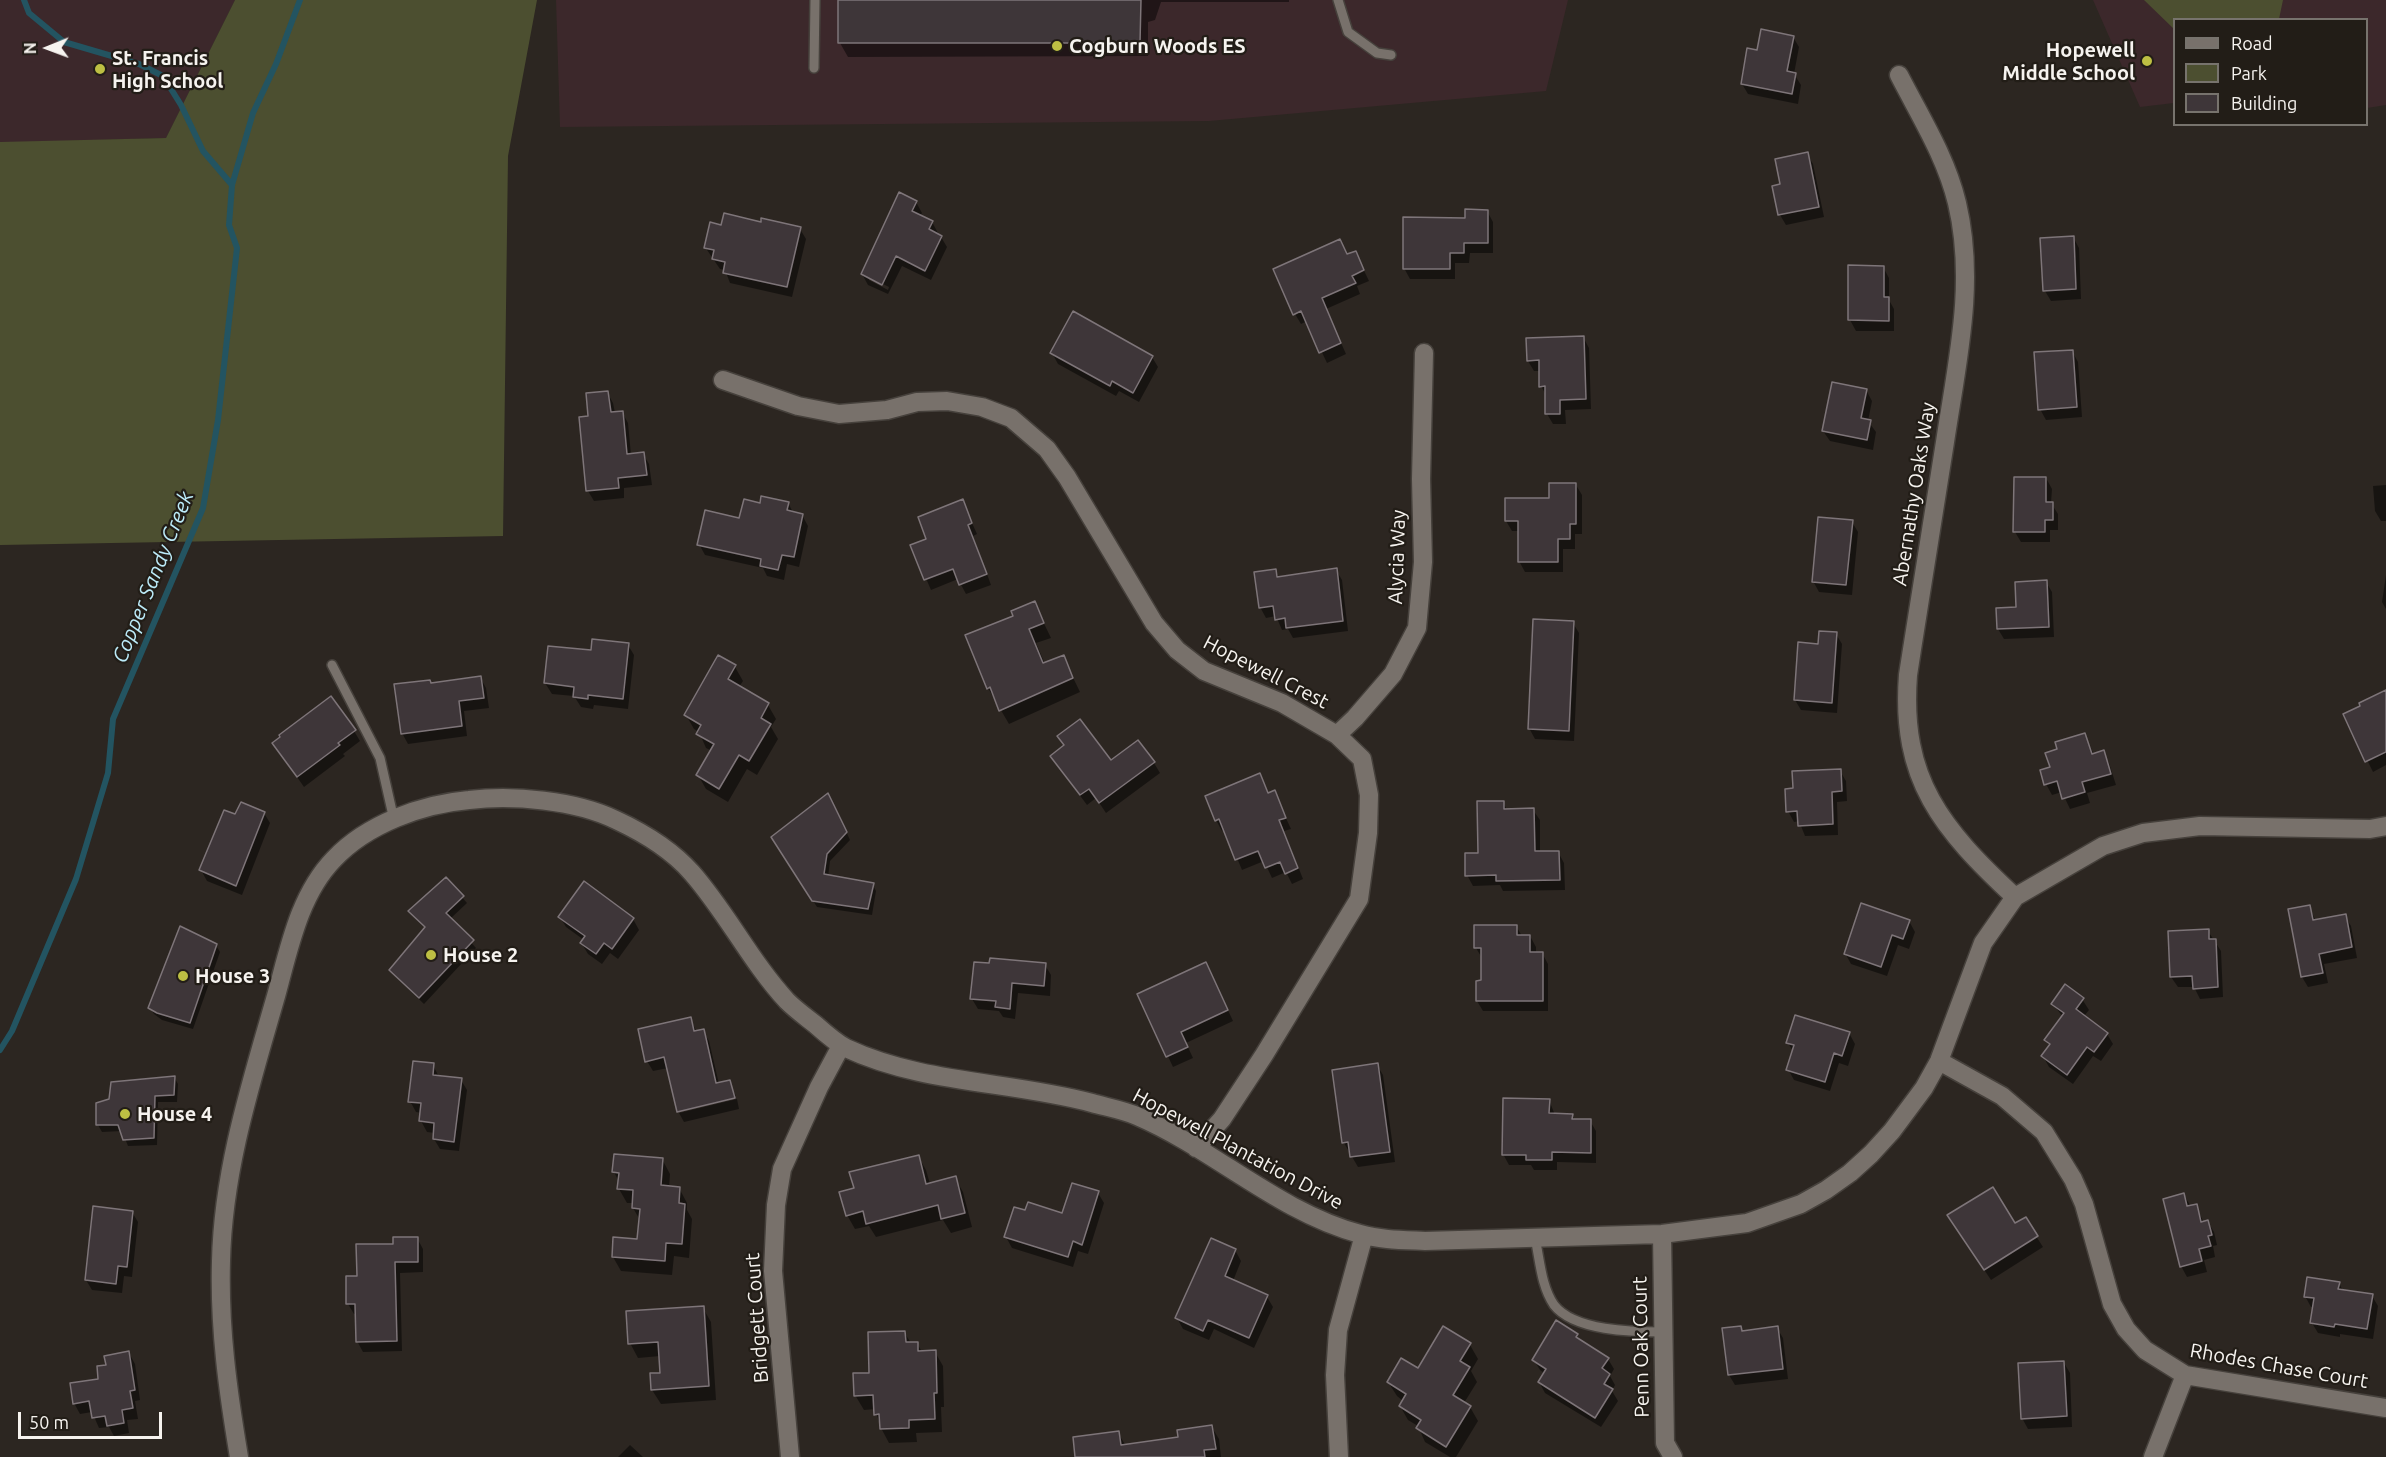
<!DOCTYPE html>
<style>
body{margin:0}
#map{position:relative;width:2386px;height:1457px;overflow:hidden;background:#2c2621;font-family:Ubuntu,sans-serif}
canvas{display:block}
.legend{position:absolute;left:2173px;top:18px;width:195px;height:108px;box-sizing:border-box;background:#221d17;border:2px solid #77736d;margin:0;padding:8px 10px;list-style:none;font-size:18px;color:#f6f3ef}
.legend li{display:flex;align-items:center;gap:12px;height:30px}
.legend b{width:30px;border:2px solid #77736d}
.north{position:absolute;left:18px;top:18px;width:60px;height:60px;-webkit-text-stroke:4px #221d17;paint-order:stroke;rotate:269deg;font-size:16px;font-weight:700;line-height:24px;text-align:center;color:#f6f3ef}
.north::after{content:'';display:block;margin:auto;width:21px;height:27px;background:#f6f3ef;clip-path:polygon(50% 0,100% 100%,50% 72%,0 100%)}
.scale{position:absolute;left:18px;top:1412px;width:144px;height:27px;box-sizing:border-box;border:3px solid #f6f3ef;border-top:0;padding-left:8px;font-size:18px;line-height:21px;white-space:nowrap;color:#f6f3ef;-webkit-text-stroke:4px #221d17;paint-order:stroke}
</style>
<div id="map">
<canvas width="2386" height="1457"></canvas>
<ul class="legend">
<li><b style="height:8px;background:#78716b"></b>Road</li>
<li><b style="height:16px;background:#4c4f30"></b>Park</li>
<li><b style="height:16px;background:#3e3639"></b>Building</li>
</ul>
<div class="north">N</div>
<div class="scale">50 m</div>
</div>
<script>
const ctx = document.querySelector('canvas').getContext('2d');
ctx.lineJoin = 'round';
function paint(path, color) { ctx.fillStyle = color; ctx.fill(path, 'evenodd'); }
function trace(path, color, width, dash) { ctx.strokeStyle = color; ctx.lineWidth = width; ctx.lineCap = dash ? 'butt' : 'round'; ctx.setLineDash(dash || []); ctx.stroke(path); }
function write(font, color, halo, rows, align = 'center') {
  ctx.font = font + ' Ubuntu,sans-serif'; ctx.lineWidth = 4.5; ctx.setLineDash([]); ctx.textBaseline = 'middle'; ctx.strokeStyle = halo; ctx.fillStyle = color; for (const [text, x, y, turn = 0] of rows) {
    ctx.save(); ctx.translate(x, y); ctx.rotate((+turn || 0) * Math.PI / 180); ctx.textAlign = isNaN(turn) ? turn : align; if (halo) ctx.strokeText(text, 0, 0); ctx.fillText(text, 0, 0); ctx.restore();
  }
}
const education = new Path2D(`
 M0,0H235L166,138L0,143Z
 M556,0H1568L1546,91L1209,121L560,127Z
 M2093,0H2386V105L2367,108L2366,20H2174V103L2140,107Z`);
const green = new Path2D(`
 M235,0H537L508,156L503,536L0,545V142L166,138Z
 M2144,0H2283L2279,19L2174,20V29Z`);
const shadow = new Path2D(`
 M840,0H1289V2H1161L1155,20L1148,22V56L848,57L840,43Z
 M1793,37L1799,47L1794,74L1801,85L1798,104L1748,94L1742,84L1758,52Z
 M1807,154L1813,164L1824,217L1786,225L1780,215L1774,187L1782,185Z
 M916,202L922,213L920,216L932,222L938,233L937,235L941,237L947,247L931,280L902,266L888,294L868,285L862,274ZM869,277L889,287L888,290L869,280Z
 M1487,211L1493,222V253H1470L1469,263H1455V279H1410L1404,268L1466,220Z
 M762,224L800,229L806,239L792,297L730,283L725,270L720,269L705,247L722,226Z
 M2073,237L2079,248L2081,299L2051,301L2045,291Z
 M1355,252L1369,281L1357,286L1360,294L1326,309L1346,354L1327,363L1307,321L1301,324L1295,314L1347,256Z
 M1850,267H1883L1889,278V300L1894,309V331H1856L1850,320Z
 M1583,337L1589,348L1591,409L1565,410L1566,424H1553L1547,414L1546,395L1541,386V371H1534L1528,361Z
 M2072,351L2078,362L2082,417L2046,420L2040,409Z
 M1052,353L1152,357L1158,367L1139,402L1119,391L1116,396L1058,364Z
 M1866,390L1872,401L1868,421L1876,432L1873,450L1830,441L1823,431Z
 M607,392L613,403L615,413L622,412L628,423L631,455L643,454L649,464L652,485L624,488V498L594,501L588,491L581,418H590Z
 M2046,478L2052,489L2051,503L2058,514V530H2050V542H2021L2015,532Z
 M1576,485L1582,495V534H1575V549H1563V572H1525L1519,561V531H1512L1506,521L1551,500Z
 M2386,485V521H2381L2375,511L2373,486Z
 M962,501L977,534L973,536L991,585L966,594L958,579L931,590L912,546L928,539Z
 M788,503L794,514L802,515L808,526L799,567L787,564L784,580L767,576L763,568L705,555L699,544L741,520Z
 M1852,522L1858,532L1852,595L1819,592L1813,581Z
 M1336,570L1342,580L1348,631L1293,638L1288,629L1282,630L1276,616L1266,618L1260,607L1275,571L1279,578Z
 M2386,575V609L2382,602Z
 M2046,582L2052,592L2054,637L2004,639L1998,629Z
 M1034,603L1051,638L1036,643L1045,664L1063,657L1080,692L1009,724L988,688L1015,617Z
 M1573,623L1579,633L1574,741L1535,739L1529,728Z
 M1836,634L1842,644L1837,713L1801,710L1795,700L1819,646Z
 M628,645L634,655L628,709L594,705L593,709L581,707L574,696L552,694L545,683L592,652Z
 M735,667L743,681L739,687L768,705L776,719L771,727L778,739L757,775L747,769L728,802L706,789L698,775L712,751L706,748L699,732L694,729L686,715Z
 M480,677L486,688L489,708L464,711L467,736L408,744L402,733L431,684Z
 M2386,691V765L2373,772L2345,715Z
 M354,731L360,741L343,754L345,756L304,787L274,744Z
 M2085,734L2094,755L2103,752L2109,763L2116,785L2087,793L2090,803L2070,809L2062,792L2052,795L2046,784L2059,750Z
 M1065,746L1110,762L1154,763L1160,773L1106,813L1096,798L1087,805L1058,766Z
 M1840,771L1846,781L1847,801L1837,802L1838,835L1805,836L1799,821L1794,822L1788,811L1794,790Z
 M1259,775L1269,795L1274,792L1291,829L1284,831L1303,879L1292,884L1286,872L1272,878L1264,861L1242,870L1225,829L1222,831L1216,820Z
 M832,801L850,840L830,861L828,877L873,885L876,891L872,915L817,907L777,844Z
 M1503,802L1507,810H1533L1540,820V853L1558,852L1564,863L1565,890L1503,891L1500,885L1473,886L1467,875L1479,854Z
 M264,813L270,823L242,895L207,881L201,870L236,816Z
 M446,879L467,903L450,919L476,948L424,1004L395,976L391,970L426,929L410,911Z
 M2309,907L2316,921L2345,916L2351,926L2357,958L2324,964L2328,983L2308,987L2302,977Z
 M560,917L633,919L639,930L618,959L610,953L602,964L588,954L582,944L584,940L566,927Z
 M1909,921L1915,932L1909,949L1898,945L1887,976L1851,964L1845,953Z
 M1516,926L1522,936H1530L1536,947V953H1542L1548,964V1011H1483L1477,1001L1483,982L1482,958L1476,948Z
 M2208,931L2221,951L2223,997L2200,999L2194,987H2178L2171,977L2169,933Z
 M216,945L220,952L193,1029L162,1020L154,1014L150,1008Z
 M1045,965L1051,975L1050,996L1018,993L1015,1019L1003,1017L999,1011L978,1009L972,999Z
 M1211,974L1233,1021L1186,1043L1193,1058L1173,1067L1139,995Z
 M2082,999L2089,1010L2084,1016L2107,1034L2113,1044L2101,1061L2093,1056L2073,1084L2049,1067L2043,1056L2050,1046L2046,1040L2063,1017L2053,1004Z
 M690,1019L697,1032L703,1031L709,1041L719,1084L729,1082L736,1096L679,1110V1113L668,1068L653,1071L647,1061Z
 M1849,1033L1855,1044L1848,1066L1839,1063L1830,1091L1794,1080L1788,1069L1793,1051L1788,1043Z
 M433,1065L439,1077L461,1080L467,1090L459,1151L440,1149L434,1139L435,1133L427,1132L421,1121L422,1113L416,1112L410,1101Z
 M1377,1065L1383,1075L1395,1162L1358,1167L1344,1143Z
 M174,1077L178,1084L177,1102H158L157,1145L128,1146L122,1131L102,1132L98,1125V1104Z
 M737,1099L739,1109L684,1122L679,1113Z
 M1549,1100L1555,1115H1572L1575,1121H1590L1596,1131V1163L1557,1162V1170H1534L1531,1165H1509L1503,1154Z
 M918,1156L926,1170L930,1184L955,1178L963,1192L972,1227L951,1233L943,1220L876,1237L869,1226L855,1229L847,1215L855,1189Z
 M662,1159L670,1174L669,1188H679L687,1203V1210L692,1219L689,1258L674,1256L672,1275L621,1271L613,1257L639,1241L640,1220L633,1208V1203H627L619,1189V1182L614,1172Z
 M1098,1193L1104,1203L1088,1254L1078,1251L1073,1267L1012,1248L1006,1237L1026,1212L1063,1215Z
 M2184,1195L2190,1205L2196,1206L2204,1223L2208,1222L2214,1232L2217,1245L2213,1246L2215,1257L2204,1260L2207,1272L2187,1277L2181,1266Z
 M132,1212L138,1222L132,1277L124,1276L122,1293L92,1290L86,1280Z
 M2025,1219L2043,1247L1991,1280L1955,1226L2015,1225Z
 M417,1238L423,1249V1272L400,1273L402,1351L363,1352L357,1341V1314H354L348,1304L358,1278L395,1245Z
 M1235,1250L1241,1261L1233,1281L1267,1297L1273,1307L1254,1348L1214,1329L1209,1340L1183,1329L1177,1318Z
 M2339,1283L2343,1291L2372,1296L2378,1306L2373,1339L2340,1334V1337L2318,1333L2312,1323L2315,1307H2311L2305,1296Z
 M703,1308L711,1322L716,1400L661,1404L652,1390L662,1374L660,1356L638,1358L630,1343Z
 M1740,1327L1743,1332L1777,1328L1783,1338L1788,1379L1735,1385L1729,1375L1723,1329Z
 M904,1332L911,1343H917L922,1352H935L943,1366L944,1407H941L942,1432L916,1433L917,1442L889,1443L881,1428L875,1409L864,1410L855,1395Z
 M1577,1335L1581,1342L1608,1359L1614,1369L1610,1376L1615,1385L1612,1391L1618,1401L1601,1427L1545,1393L1539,1382L1545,1374L1540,1370L1534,1360Z
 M1470,1345L1478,1359L1471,1371L1477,1382L1464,1403L1470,1407L1478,1421L1456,1457H1450L1425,1442L1418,1426L1408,1420L1400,1406L1403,1401L1397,1396L1388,1382L1418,1370Z
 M129,1353L135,1364L140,1400L135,1401L138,1419L127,1420L129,1433L114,1436L109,1427L99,1428L92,1412L80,1414L74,1403Z
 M2064,1363L2070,1373L2072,1427L2028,1429L2022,1418Z
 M1211,1426L1219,1439L1221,1457H1077L1118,1433L1126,1446L1179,1438Z
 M630,1445L643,1457H618Z`);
const stream = new Path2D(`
 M24,0L29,13L64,42L139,64L163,76L181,105L203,151L232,185
 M0,1050L12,1031L76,879L108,773L113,719L203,508L218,420L237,248L229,225L232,185L253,113L276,64L300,0`);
const building = new Path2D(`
 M838,0H1141L1140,43H838Z
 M1761,29L1794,36L1787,71L1796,73L1792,94L1741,84L1747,48L1757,50Z
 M1808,152L1819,207L1778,215L1772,186L1780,184L1775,159Z
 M899,192L917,201L912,211L933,221L929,229L942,236L925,271L896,256L882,285L861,274Z
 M1465,209L1488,210V243H1464V253H1450V269H1403V217L1465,218Z
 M724,213L761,222V218L801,227L787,287L723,273L725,262L712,259L714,250L704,248L710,222L721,225Z
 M2074,236L2076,289L2043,291L2040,238Z
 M1340,239L1347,254L1356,251L1364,270L1352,276L1356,283L1322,298L1341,343L1319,353L1301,311L1293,315L1273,269Z
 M1848,265L1884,266V297H1889V321L1848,320Z
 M1073,311L1153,356L1133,393L1112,381L1110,386L1050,353Z
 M1584,336L1586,399L1560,400V414H1545V386L1539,387V360L1527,361L1526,338Z
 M2073,350L2077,407L2038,410L2034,352Z
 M1832,382L1867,389L1861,418L1871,420L1867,440L1822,431Z
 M608,391L611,412L623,411L627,454L644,452L647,475L618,478L619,488L586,491L579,417L588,416L586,393Z
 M2014,477H2046V502H2053V520H2045V532H2013Z
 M1549,483H1576V524H1570V539H1558V562H1518V521H1505V498H1549Z
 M761,496L789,502L787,510L803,514L794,557L782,555L778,570L760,566L761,559L697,545L705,510L739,518L744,499L760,503Z
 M963,499L972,523L968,525L987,574L959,585L953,569L924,580L910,545L926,539L918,517Z
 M1818,517L1853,520L1846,585L1812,582Z
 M1337,568L1343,621L1286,628L1285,618L1275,620L1273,606L1259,608L1254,572L1276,569L1277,577Z
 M2047,580L2049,627L1997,629L1996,608L2016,607L2015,582Z
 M1035,601L1044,623L1029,629L1043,663L1064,655L1073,678L999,711L990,687L987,689L965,635L1013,616L1011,611Z
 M1533,619L1574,621L1569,731L1528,729Z
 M1819,631L1837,632L1832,703L1794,700L1798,642L1818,644Z
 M592,639L629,643L623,699L588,695V699L573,697L574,687L544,683L548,646L591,650Z
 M718,655L736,665L728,679L769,703L761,718L771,724L749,761L739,755L719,789L696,775L714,744L696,734L701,725L684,715Z
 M481,676L484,698L459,701L462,726L401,734L394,684L430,680L431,683Z
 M2386,690V752L2365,762L2343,714L2360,706L2359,703Z
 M331,696L356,730L338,743L340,745L297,777L272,743L280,737L279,735Z
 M1080,719L1111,760L1138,740L1155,762L1099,803L1089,789L1080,795L1050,756L1064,745L1057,736Z
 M2085,733L2092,754L2104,750L2111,774L2082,782L2085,792L2062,799L2057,781L2044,785L2040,770L2050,767L2045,753L2057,749L2055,742Z
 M1841,769L1842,791L1832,792L1833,824L1798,826L1797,811L1786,812L1785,789L1793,788L1792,771Z
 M1260,773L1268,793L1275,790L1286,818L1279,820L1298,868L1285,874L1280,862L1265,868L1258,851L1235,860L1219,819L1215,821L1205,796Z
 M828,793L847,832L827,854L824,874L874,883L868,909L812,901L771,837Z
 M1477,801H1504V809L1534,808L1535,851H1559L1560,880L1496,881V875L1465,876V853H1478Z
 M241,802L265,812L236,886L199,870L224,810L235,814Z
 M446,877L464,896L446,913L474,940L419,998L389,970L425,927L408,911Z
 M584,881L634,918L612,949L604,943L596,954L580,943L585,936L558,917Z
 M1861,903L1910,920L1903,939L1892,935L1881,967L1844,954Z
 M2310,905L2313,920L2346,914L2352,947L2319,954L2323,973L2301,977L2288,909Z
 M1474,925H1517V935H1530V952H1543V1001H1476V981L1481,980V948H1474Z
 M180,926L217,944L190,1023L157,1013L148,1008Z
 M2209,929V939H2216L2218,987L2193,989L2192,976L2170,977L2168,931Z
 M990,958L1046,963L1044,986L1012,983L1010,1009L995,1007L996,1001L970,999L974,962L989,963Z
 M1206,962L1228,1010L1181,1032L1188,1047L1166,1057L1137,994Z
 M2065,984L2084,998L2076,1009L2108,1033L2094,1052L2087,1047L2067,1075L2041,1056L2050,1044L2044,1040L2064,1013L2051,1004Z
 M1795,1015L1850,1032L1842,1056L1834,1053L1825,1082L1786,1070L1794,1045L1786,1043Z
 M691,1017L694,1031L704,1029L716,1083L730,1080L735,1098L677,1112L664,1057L645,1062L638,1029Z
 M413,1061L434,1063L433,1075L462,1078L454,1142L433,1139L434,1123L419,1121L421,1103L408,1102Z
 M1378,1063L1390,1152L1350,1157L1348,1142L1342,1143L1332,1070Z
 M175,1076L174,1095L155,1096L154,1138L123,1140L118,1125H96V1103L109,1099L111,1082Z
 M1503,1098L1550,1099L1549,1113L1573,1114L1572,1119H1591V1153L1552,1152V1160H1526V1155H1502Z
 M614,1154L663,1158L661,1185L680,1187L679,1203L685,1204L682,1244L666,1243L665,1261L612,1257L613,1237L637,1239L640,1209L632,1208L633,1190L617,1189L619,1173L612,1172Z
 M919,1155L926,1184L956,1176L965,1213L941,1219L938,1205L866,1224L863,1211L846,1216L839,1192L854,1188L849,1172Z
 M1072,1183L1099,1191L1082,1245L1073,1241L1068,1257L1004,1237L1014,1207L1025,1210L1028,1202L1062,1213Z
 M1993,1187L2015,1223L2026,1217L2038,1236L1984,1270L1947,1215Z
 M2184,1193L2187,1206L2197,1204L2201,1222L2208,1220L2212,1235L2208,1236L2211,1246L2199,1249L2202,1261L2180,1267L2163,1199Z
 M93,1206L133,1211L127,1267L118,1266L116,1284L85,1280Z
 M393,1237H418V1262H395L397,1341L356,1342L355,1304H346V1276H357L356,1244H393Z
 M1211,1238L1236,1249L1225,1276L1268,1295L1249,1338L1208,1320L1203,1331L1175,1318Z
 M2307,1277L2340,1282L2338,1289L2373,1294L2367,1329L2335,1324L2334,1327L2310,1323L2314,1298L2304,1297Z
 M704,1306L709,1386L651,1390L650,1373H660L658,1342L628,1344L626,1311Z
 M1556,1320L1578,1334L1576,1337L1609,1358L1602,1368L1610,1374L1604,1384L1613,1389L1595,1418L1538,1382L1546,1369L1532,1360Z
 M1443,1326L1471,1343L1460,1361L1470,1367L1453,1395L1471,1406L1446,1447L1416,1428L1421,1420L1399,1406L1406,1394L1387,1382L1401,1358L1418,1368Z
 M1741,1326L1742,1331L1778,1326L1783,1369L1728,1375L1722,1328Z
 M905,1331L906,1342H918V1351L936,1350L937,1393H934L935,1419L909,1420V1428L880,1429L879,1414L874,1415L873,1395L854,1396L853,1373H869L868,1332Z
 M129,1351L135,1390L130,1391L133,1408L122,1410L124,1423L107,1426L105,1416L92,1418L89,1401L73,1404L70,1383L98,1379L97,1366L106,1365L104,1356Z
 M2064,1361L2067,1416L2021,1419L2018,1363Z
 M1212,1425L1216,1449L1204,1450L1205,1457H1075L1073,1437L1119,1431L1121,1445L1178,1437L1177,1430Z`);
const lane = new Path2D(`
 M1338,0L1348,32L1377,53L1391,55
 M814,68L815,0
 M332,665L380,758L394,820
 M1535,1238C1540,1260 1541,1286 1554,1305C1574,1331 1633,1332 1663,1332`);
const street = new Path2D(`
 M1899,75C1920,116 1946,157 1957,203C1976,283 1957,362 1945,442C1933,519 1920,597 1908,675C1900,780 1942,829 2015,897
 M723,380L798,406L839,414L887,410L917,402L947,401L982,407L1011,418L1047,449L1067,477L1154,623L1177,650L1204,671L1282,703L1337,735L1362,759L1369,795L1368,833L1359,899L1264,1055L1222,1119L1196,1148
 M1337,735L1355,718L1393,674L1417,628L1423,562L1421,479L1424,353
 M1939,1061L2002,1096L2044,1132L2073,1179L2084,1204L2112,1304L2126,1329L2145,1350L2185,1375L2386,1408
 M1662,1234L1665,1443L1673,1457
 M239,1457C228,1392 219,1328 221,1261C223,1170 251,1083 276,996C289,949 299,895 334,859C367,824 422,804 469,800C513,795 575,800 616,820C644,833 671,849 692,873C727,913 751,962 787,1001C796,1010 806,1017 816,1025C825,1033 835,1042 846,1048C923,1084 1010,1081 1092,1103C1106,1107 1123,1110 1137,1116C1214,1149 1278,1212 1360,1234C1381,1240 1403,1240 1425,1241L1662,1234L1747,1223L1801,1204L1826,1190L1850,1173L1871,1154L1892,1131L1924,1088L1939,1061L1983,943L2015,897L2103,846L2143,833L2200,826L2370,829L2386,826
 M790,1457L773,1271L776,1205L782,1169L819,1087L841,1046
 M1339,1457L1335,1375L1338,1330L1364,1235
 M2153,1457L2185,1375`);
const markers = [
 [1057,46,6,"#bdbf43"],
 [2147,61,6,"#bdbf43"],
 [100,69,6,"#bdbf43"],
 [431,955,6,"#bdbf43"],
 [183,976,6,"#bdbf43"],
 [125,1114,6,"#bdbf43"]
];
const poiNames = [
 ["Cogburn Woods ES",1069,46],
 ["Hopewell",2135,50,"right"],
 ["Middle School",2135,73,"right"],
 ["St. Francis",112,58],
 ["High School",112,81],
 ["House 2",443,955],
 ["House 3",195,976],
 ["House 4",137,1114]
];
const streetNames = [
 ["Abernathy Oaks Way",1914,494,-81],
 ["Alycia Way",1397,557,-88],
 ["Hopewell Crest",1266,672,27],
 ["Hopewell Plantation Drive",1238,1149,28],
 ["Bridgett Court",757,1318,-94],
 ["Penn Oak Court",1641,1347,-91],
 ["Rhodes Chase Court",2279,1366,10]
];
const waterNames = [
 ["Copper Sandy Creek",153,577,-68]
];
paint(education, '#3c282b');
paint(green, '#4c4f30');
paint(shadow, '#0007');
trace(stream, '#235461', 6);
paint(building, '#3e3639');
trace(building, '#7e7579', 1.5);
trace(lane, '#46413c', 12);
trace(street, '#46413c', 21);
trace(lane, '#78716b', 9);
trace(street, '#78716b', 18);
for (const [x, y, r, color] of markers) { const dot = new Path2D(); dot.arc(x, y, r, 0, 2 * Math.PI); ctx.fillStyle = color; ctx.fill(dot); trace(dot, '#221d17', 2); }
write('bold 20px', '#f6f3ef', '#221d17', poiNames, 'left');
write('20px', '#f6f3ef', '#221d17', streetNames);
write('italic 21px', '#bcebf9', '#221d17', waterNames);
</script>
